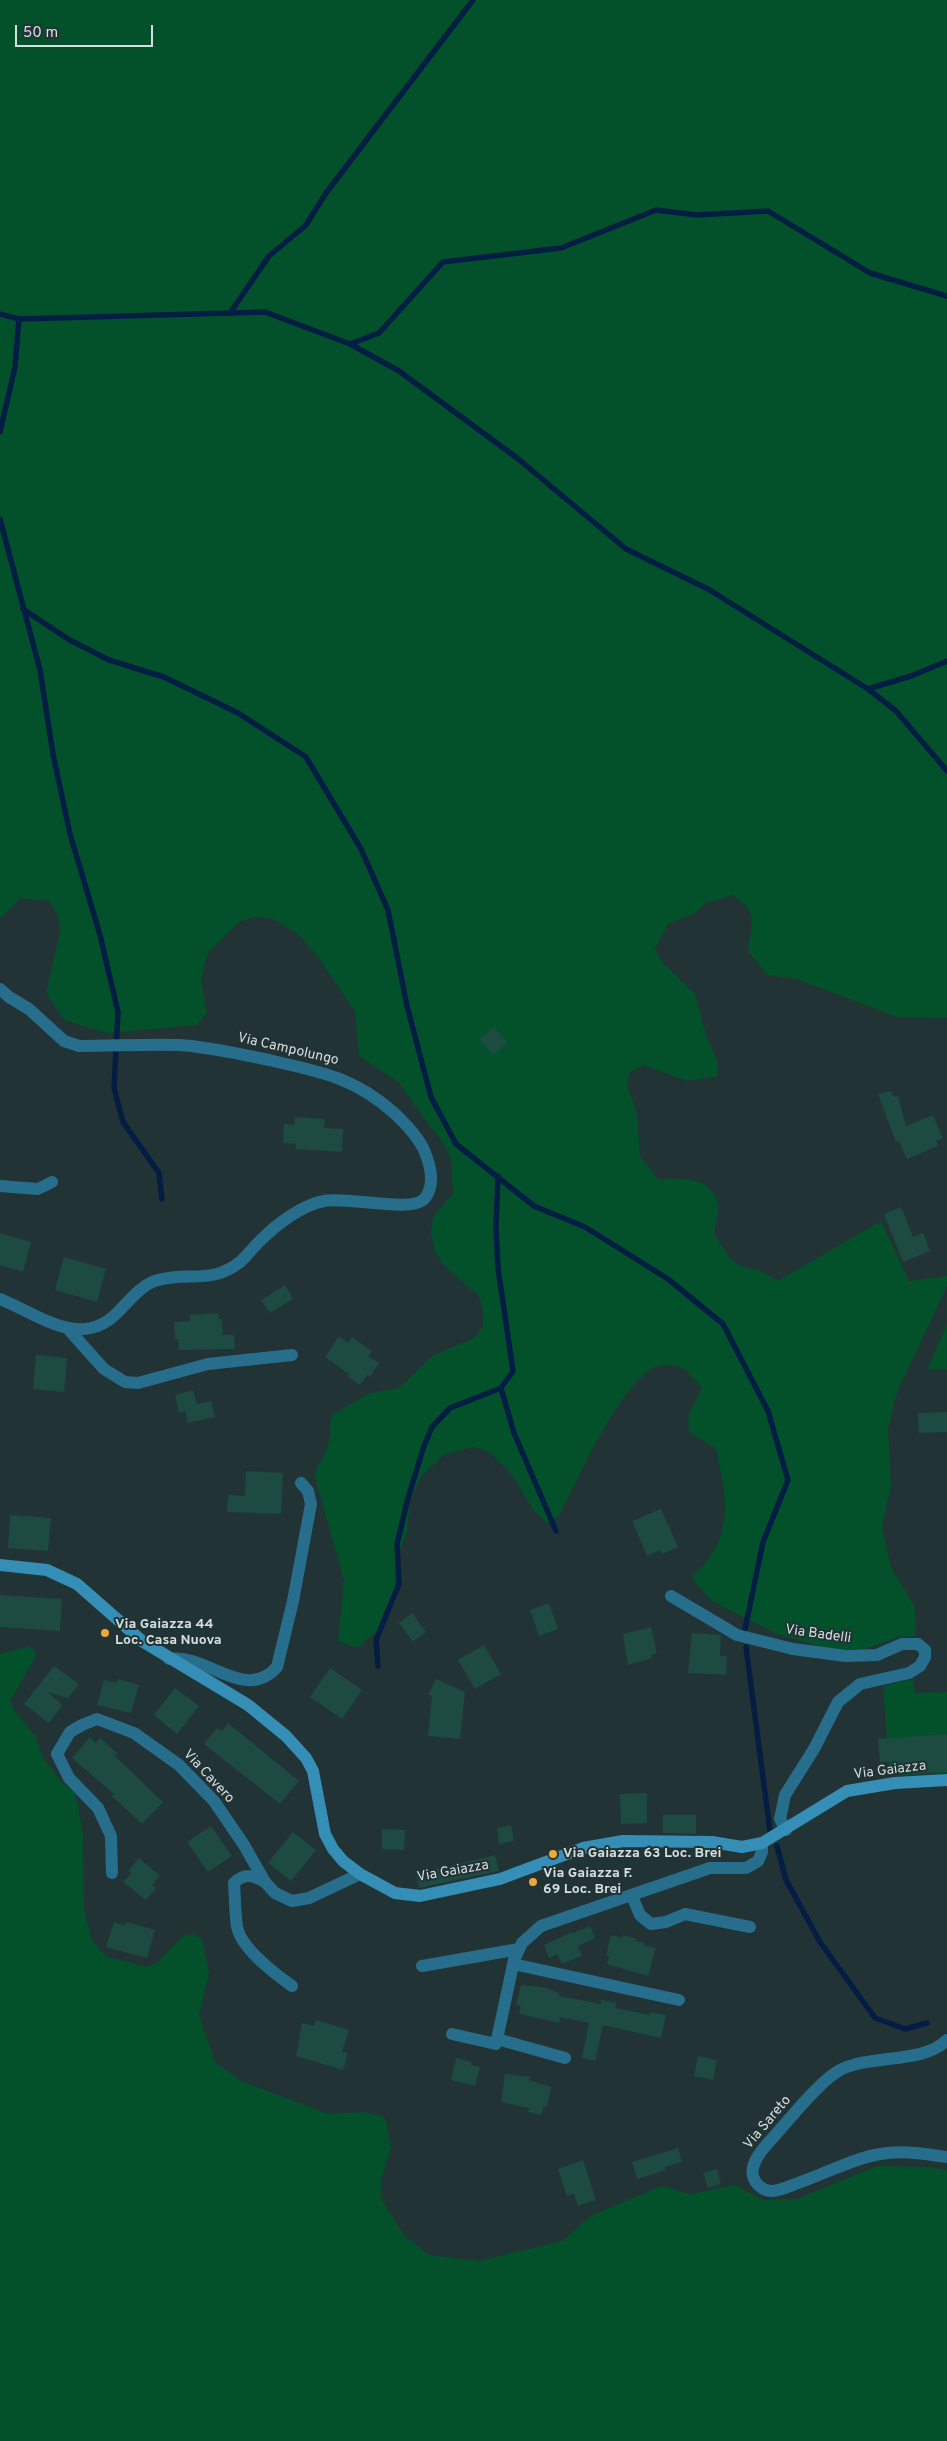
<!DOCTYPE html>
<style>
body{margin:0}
#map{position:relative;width:947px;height:2441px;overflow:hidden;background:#223335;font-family:Overpass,sans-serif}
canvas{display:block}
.scale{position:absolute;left:15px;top:25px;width:138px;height:22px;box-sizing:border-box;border:2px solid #d5dfe0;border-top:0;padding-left:6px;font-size:15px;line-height:18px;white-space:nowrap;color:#d5dfe0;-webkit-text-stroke:4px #223335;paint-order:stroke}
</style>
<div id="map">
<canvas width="947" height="2441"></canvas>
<div class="scale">50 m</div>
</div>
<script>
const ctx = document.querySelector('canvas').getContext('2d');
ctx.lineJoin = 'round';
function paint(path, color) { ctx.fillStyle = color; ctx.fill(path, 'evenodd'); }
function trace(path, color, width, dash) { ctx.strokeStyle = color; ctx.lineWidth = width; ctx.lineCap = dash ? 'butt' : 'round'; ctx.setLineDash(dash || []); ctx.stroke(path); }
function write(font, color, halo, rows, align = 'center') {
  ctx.font = font + ' Overpass,sans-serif'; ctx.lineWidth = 4; ctx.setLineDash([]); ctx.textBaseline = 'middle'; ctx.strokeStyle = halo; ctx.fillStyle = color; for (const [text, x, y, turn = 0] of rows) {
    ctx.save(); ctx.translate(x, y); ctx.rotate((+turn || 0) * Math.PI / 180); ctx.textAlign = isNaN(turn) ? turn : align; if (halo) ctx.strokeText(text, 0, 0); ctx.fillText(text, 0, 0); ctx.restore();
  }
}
const green = new Path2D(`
 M0,0H947V1018L897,1017L797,979L767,975L748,951C752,923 758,912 733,895L706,903L695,913L668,924L655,949L662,962L695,994L706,1035L718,1062V1076L687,1081L644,1065L630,1072L627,1085L637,1113L640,1156L658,1179C681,1179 715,1175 718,1207C719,1215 715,1226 714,1234L730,1258L742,1267L758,1270L778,1281L881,1221L909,1281L947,1276V1286L896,1395L888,1430L891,1486L882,1526L891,1568L915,1607L916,1636L898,1637L865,1649H830L777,1634L712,1601L692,1578C700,1568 711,1558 716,1547C732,1515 723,1483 716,1449L689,1432L688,1416L702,1388C696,1382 687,1370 680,1367C672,1364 656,1365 650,1370C617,1391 578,1479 559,1516L547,1523L535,1512L510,1472L488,1451L474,1447L445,1454L422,1475L410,1500L407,1532L397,1557V1587L383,1614L380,1628L357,1648L338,1641L344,1580L314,1474L328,1447L332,1415L370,1393L399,1388L432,1356L474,1338L483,1326V1310L478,1295L444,1266L435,1252L431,1232L433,1217L453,1193L451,1161L445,1146L398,1082L359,1056L355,1012L318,957L297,933L271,918L254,917L239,922L207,954L201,982L207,1013L197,1025L107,1033L64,1020L46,993L60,931L58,915L49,901L20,898L0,919Z
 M947,1325V1369H927Z
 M30,1646L37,1654L10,1701L15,1711L36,1737L42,1756L62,1783L75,1792L83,1834L84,1909L92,1941L107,1957L147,1967L158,1962L183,1936L193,1933L202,1940L209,1973L199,2015L215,2062L241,2081L328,2114L364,2112L385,2117L391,2148L381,2179V2199L405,2236L429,2255L479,2261L562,2241L591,2216L661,2186L691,2194L735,2185L763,2200L797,2199L877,2166L929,2167L947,2170V2441H0V1654Z
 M913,1679L915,1693L947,1692V1773L890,1776L888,1762H880L878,1739L887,1738L883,1686Z`);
const stream = new Path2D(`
 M230,313L269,256L306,225L326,193L473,0
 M0,314L19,319L265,312L350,344L399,371L517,458L626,549L708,589L868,689L896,711L947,771
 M350,344L379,333L443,262L561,248L656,210L697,215L768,211L870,273L947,296
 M0,432L15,367L19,319
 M0,519L40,670L53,754L70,834L100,935L118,1012L114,1088L123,1122L159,1173L162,1199
 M23,609L68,639L109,660L164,677L238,713L306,757L361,849L388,910L407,1006L431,1097L456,1144L534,1206L585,1227L668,1279L723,1324L768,1411L788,1480L763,1542L745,1629
 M868,689L911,676L947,661
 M501,1388L514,1433L556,1531
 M746,1647L770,1831
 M378,1666L376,1640L399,1584L397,1544L408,1498L424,1446L432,1427L450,1408L501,1388L513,1371L498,1268L496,1228L498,1176
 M777,1846L786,1880L820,1942L875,2018L905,2029L927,2023`);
const building = new Path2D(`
 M494,1027L508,1043L493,1055L479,1039Z
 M891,1091L894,1097L898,1096L906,1126L933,1115L943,1138L936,1141L938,1146L907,1159L899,1141L896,1142L878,1094Z
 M295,1117L325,1119L324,1128L343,1129L342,1152L295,1149L296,1144L283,1143L284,1124L294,1125Z
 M901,1207L913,1237L923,1233L930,1251L903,1262L884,1214Z
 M0,1233L31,1242L23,1272L0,1265Z
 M64,1257L106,1269L97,1302L55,1290Z
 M285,1285L293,1299L270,1313L261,1300Z
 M218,1313L219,1319H222L223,1335H234L235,1349L179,1350L178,1339H175L174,1322L190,1321V1315Z
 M339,1336L348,1343L352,1337L372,1351L368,1356L379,1363L370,1377L367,1375L360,1385L347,1376L349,1374L325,1357Z
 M36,1355L67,1358L64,1392L33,1389Z
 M193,1390L197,1404L211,1401L215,1417L188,1423L185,1411L179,1413L175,1395Z
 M947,1412V1432L919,1433L918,1413Z
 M246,1471L283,1473L281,1514L227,1512L228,1495L245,1496Z
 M661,1509L678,1547L662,1554L660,1550L647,1556L632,1521Z
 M10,1515L51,1518L48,1551L8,1548Z
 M0,1595L62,1599L60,1631L0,1627Z
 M549,1603L558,1629L539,1636L530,1610Z
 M412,1613L426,1632L413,1642L399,1623Z
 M651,1627L657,1653L651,1655L652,1658L628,1665L623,1634Z
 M692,1633L721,1635L720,1656H727L726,1675L688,1673Z
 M484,1645L501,1674L475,1689L458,1660Z
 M54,1666L79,1684L68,1698L47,1692L63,1705L49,1723L24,1704Z
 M330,1668L362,1690L342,1719L310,1697Z
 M118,1679L139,1685L131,1713L97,1705L104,1680L117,1683Z
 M436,1679L465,1692L460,1739L428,1736L432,1696L428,1695Z
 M175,1688L199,1706L177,1734L154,1715Z
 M228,1723L299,1781L280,1804L204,1744L217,1728L222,1731Z
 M947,1734V1772L920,1773L919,1769L898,1770V1761L880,1762L878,1739Z
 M90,1737L96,1743L100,1738L117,1753L115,1756L163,1802L142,1824L112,1796L114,1794L72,1758Z
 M647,1793V1823L621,1824L620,1794Z
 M663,1815H696V1834L663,1833Z
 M511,1825L514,1841L499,1844L497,1828Z
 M211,1826L232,1856L208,1872L187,1842Z
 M382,1829L405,1830L404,1850L382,1849Z
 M293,1832L316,1850L291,1881L268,1863Z
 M495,1855L499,1871L419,1888L416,1874Z
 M139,1858L160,1876L152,1885L156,1888L146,1900L123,1882L131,1873L128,1871Z
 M114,1922L125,1925L126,1922L155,1930L147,1958L106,1947Z
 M590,1926L595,1938L578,1946L582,1956L562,1964L557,1954L549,1958L544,1945L572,1932L573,1933Z
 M611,1935L622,1938L623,1935L637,1939V1941L645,1943L644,1945L656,1948L648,1976L607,1964L609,1956H606Z
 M521,1985L547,1988L559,1993V1996L601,2004V2000L617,2003L615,2008L650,2015V2012L666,2015L661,2038L603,2025L595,2061L582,2058L589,2023L560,2017L559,2023L519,2014L521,2006L516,2005Z
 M316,2020L349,2030L342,2052L348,2053L343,2070L296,2056L302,2023L314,2026Z
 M698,2056L717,2060L713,2080L694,2076Z
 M456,2058L472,2062L471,2065L480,2067L475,2086L451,2080Z
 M505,2074L530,2077L529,2080L551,2087L547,2107L544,2106L541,2115L528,2112L529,2108L501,2102Z
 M678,2148L682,2162L665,2167L666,2170L637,2179L632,2162Z
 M583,2160L596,2200L578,2206L574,2194L567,2196L558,2169Z
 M717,2169L721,2184L708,2188L703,2173Z`);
const minor = new Path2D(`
 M0,989L9,997L29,1009L64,1041L79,1046C112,1046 146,1044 179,1045C210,1047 239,1054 269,1060C319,1072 352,1076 393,1112C405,1123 417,1135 424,1150C430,1164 436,1184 425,1198C413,1214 347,1196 324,1201C302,1205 277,1224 262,1239C254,1246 248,1255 240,1262C211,1285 189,1271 158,1280C142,1284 130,1300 119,1311C82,1351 40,1315 0,1299
 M0,1186L38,1189L52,1182
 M69,1330L104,1369L125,1382L138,1383L208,1364L292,1355
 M671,1596L737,1635L793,1649L846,1656L877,1655L902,1644H918L925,1650V1657L920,1666L909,1673L860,1684L838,1702L814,1749L785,1795L780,1819L786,1830
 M169,1659C207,1653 245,1703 277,1667L293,1601L311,1504L308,1491L301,1483
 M112,1873L111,1836L98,1808L69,1778L57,1754L70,1732L82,1725L97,1719L134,1733L179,1765L214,1801L244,1845L265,1882L275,1893L292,1901L309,1898L360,1874
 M265,1882C252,1875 245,1873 234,1883C235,1897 235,1913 237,1927C241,1948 275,1974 292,1986
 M632,1896L640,1915L651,1924L666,1922L685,1914L750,1927
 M513,1964L679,2000
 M422,1966L519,1949
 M452,2034L496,2044L514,1960L522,1943L541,1926L710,1868H746L758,1861L762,1852V1843
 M497,2039L565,2058
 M947,2040C924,2064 871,2054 840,2070C817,2083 787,2123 768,2143C761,2151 750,2164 753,2176C755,2184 764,2192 773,2191C781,2190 790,2186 798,2183C825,2174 851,2159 880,2154C903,2150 924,2154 947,2157`);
const secondary = new Path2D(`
 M0,1565L47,1570L77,1584L142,1641L248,1705L286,1736L306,1758L313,1771L325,1834L333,1849L343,1861L360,1874L395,1893L420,1896L500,1879L583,1848L623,1841L712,1842L742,1847L762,1843L847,1791L895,1783L947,1780`);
const markers = [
 [105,1633,5,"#eba93a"],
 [553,1854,5,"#eba93a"],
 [533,1882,5,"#eba93a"]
];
const streetNames = [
 ["Via Campolungo",288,1050,13],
 ["Via Badelli",818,1635,8],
 ["Via Gaiazza",890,1771,-7],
 ["Via Cavero",208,1777,47],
 ["Via Gaiazza",453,1872,-10],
 ["Via Sareto",768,2123,-50]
];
const poiNames = [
 ["Via Gaiazza 44",115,1625],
 ["Loc. Casa Nuova",115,1641],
 ["Via Gaiazza 63 Loc. Brei",563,1854],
 ["Via Gaiazza F.",543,1874],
 ["69 Loc. Brei",543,1890]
];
paint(green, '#03512a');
trace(stream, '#041e43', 5.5);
paint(building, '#1d4a41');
trace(minor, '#276e8d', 12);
trace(secondary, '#358eb5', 12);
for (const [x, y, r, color] of markers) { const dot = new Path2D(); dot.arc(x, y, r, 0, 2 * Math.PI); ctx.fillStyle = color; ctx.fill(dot); trace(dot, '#223335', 2); }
write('14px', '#d5dfe0', '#223335', streetNames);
write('bold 14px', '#d5dfe0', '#223335', poiNames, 'left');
</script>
